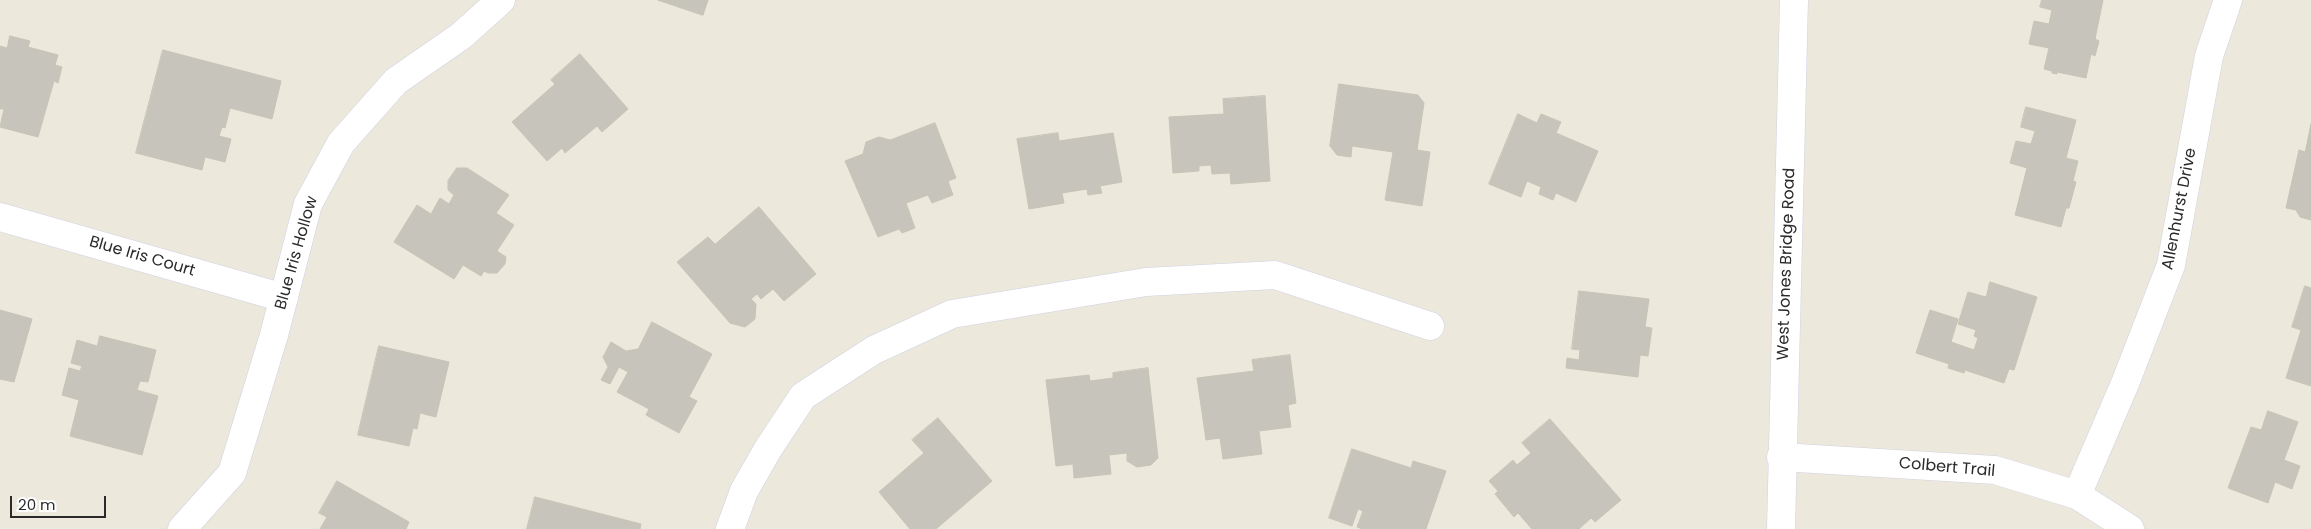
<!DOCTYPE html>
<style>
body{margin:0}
#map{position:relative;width:2311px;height:529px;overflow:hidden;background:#ece8db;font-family:Poppins,sans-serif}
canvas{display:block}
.scale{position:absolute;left:10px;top:496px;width:96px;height:22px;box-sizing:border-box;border:2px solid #2a2a2a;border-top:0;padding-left:6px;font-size:15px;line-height:18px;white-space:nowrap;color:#2a2a2a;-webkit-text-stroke:4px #fff;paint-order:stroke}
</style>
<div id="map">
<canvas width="2311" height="529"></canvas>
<div class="scale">20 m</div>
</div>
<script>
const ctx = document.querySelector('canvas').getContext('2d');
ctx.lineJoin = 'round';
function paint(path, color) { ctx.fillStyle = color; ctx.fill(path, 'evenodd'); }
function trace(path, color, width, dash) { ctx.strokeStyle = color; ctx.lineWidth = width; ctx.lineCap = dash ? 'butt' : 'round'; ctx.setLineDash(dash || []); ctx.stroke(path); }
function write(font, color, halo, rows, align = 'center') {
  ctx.font = font + ' Poppins,sans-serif'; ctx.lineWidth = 4.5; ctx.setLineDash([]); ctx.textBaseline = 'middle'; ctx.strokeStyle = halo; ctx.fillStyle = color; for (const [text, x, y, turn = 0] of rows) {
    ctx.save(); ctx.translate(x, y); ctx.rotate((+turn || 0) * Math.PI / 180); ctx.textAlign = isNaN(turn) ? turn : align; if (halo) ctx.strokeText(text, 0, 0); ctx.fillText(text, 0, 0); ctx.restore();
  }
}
const building = new Path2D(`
 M658,0H708L703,15Z
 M2042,0H2103L2095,39L2099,41L2095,56L2091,54L2086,78L2057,72V74L2052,73V71L2044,69L2049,48L2029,44L2034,21L2049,24L2052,10L2040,7Z
 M10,36L30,41L28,47L58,55L55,65L62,67L58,83L54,81L38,137L0,127L4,109H0V46L7,48Z
 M163,50L281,81L272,119L230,108L225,128L222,127L219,136L231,139L225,162L205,157L202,170L136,153Z
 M580,54L628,109L602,132L597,126L565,153L562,148L547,161L512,122L555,84L551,80Z
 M1339,84L1418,95L1424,103L1417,150L1430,152L1422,206L1385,200L1393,152L1352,146L1351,157L1337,155L1330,146Z
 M1265,96L1270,181L1231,184L1230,173L1212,174L1211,165L1199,166V171L1173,173L1169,117L1224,114L1223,99Z
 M2026,107L2076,120L2066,158L2078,161L2073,181L2076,182L2069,208H2066L2061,227L2015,215L2027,168L2010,163L2016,141L2031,144L2035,131L2021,127Z
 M1518,114L1537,123L1541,114L1561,122L1556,133L1598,151L1576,202L1556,193L1553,200L1539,194L1541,187L1527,181L1521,197L1489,184Z
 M935,123L956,178L948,181L953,195L932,203L928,195L906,203L915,228L902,233L899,229L878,237L845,161L863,154L866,142L879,137L890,140Z
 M2311,124V220L2300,217L2296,210L2286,208L2299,150L2305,152Z
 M1058,133L1059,141L1113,133L1122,182L1100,186L1102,193L1088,195L1087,189L1062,193L1064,203L1029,209L1017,139Z
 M457,168H467L509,195L496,213L514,225L497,251L506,257L505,264L497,273H488L484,271L481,276L463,265L454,279L394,242L417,205L431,214L440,198L449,204L454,195L448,190V181Z
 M759,207L816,274L784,301L773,289L761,299L757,294L751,299L756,304L755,319L745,327L730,323L677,262L708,237L715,244Z
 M1990,282L2037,297L2014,370L2009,369L2004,383L1965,370L1964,373L1948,368L1949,364L1916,353L1930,310L1958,319L1951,342L1974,350L1978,338L1974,336L1976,330L1958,324L1968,292L1986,297Z
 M2305,286L2311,288V386L2286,378L2301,330L2292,327Z
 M1579,291L1649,299L1645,327L1652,328L1648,356L1640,355L1638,377L1566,368L1567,358L1579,360L1580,350L1572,349Z
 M0,310L32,319L14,382L0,379Z
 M652,322L712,354L689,397L697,401L679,433L646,415L649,409L617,392L628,372L619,367L610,384L601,380L608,367L603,357L611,342L626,351L638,349Z
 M100,336L156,350L148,382L140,381L137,390L158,396L142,455L70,436L79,400L62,395L69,368L80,371L82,366L71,363L77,340L97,346Z
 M379,346L449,362L436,417L420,413L417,429L413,428L409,446L358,435Z
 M1290,355L1296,403L1288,405L1291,427L1259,431L1262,454L1223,459L1220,438L1206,440L1197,378L1254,371L1252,360Z
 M1148,368L1158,458L1151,465L1137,467L1127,461V453L1109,455L1111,474L1074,478L1073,464L1056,466L1046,380L1089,375L1090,381L1113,378V373Z
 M2268,411L2298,422L2284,460L2300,466L2292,489L2275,482L2268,503L2228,488L2251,427L2261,430Z
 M938,418L992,481L936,529H910L879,492L924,453L912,440Z
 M1550,419L1621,500L1595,522L1591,518L1579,529H1532L1518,513L1514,517L1495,494L1498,491L1489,481L1513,460L1517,465L1531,453L1522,443Z
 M1352,449L1411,468L1413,461L1446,471L1426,529H1363L1357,527L1363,511L1358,509L1352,526L1329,518Z
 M337,481L409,522L406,529H320L327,517L319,513Z
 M535,497L641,524L640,529H527Z`);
const minor = new Path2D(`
 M0,217L284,298
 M1781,457L1995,470L2077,495L2130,529
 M2077,495L2126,381L2171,265L2209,56L2228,0
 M182,529L232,473L274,335L308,204L341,143L396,81L461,36L501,0
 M730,529L744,491L768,449L803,396L874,350L952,314L1146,282L1275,275L1430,326`);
const tertiary = new Path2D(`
 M1781,529L1794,0`);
const streetNames = [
 ["Allenhurst Drive",2180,209,-79],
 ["Blue Iris Hollow",297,253,-74],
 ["Blue Iris Court",142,257,16],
 ["West Jones Bridge Road",1787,264,-88],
 ["Colbert Trail",1947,468,5]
];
paint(building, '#c7c4bb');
trace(building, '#c7c4b5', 1);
trace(minor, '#d0d1e3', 29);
trace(tertiary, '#d0d1e3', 29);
trace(minor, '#fff', 28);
trace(tertiary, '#fff', 28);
write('16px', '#2a2a2a', '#fff', streetNames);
</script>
